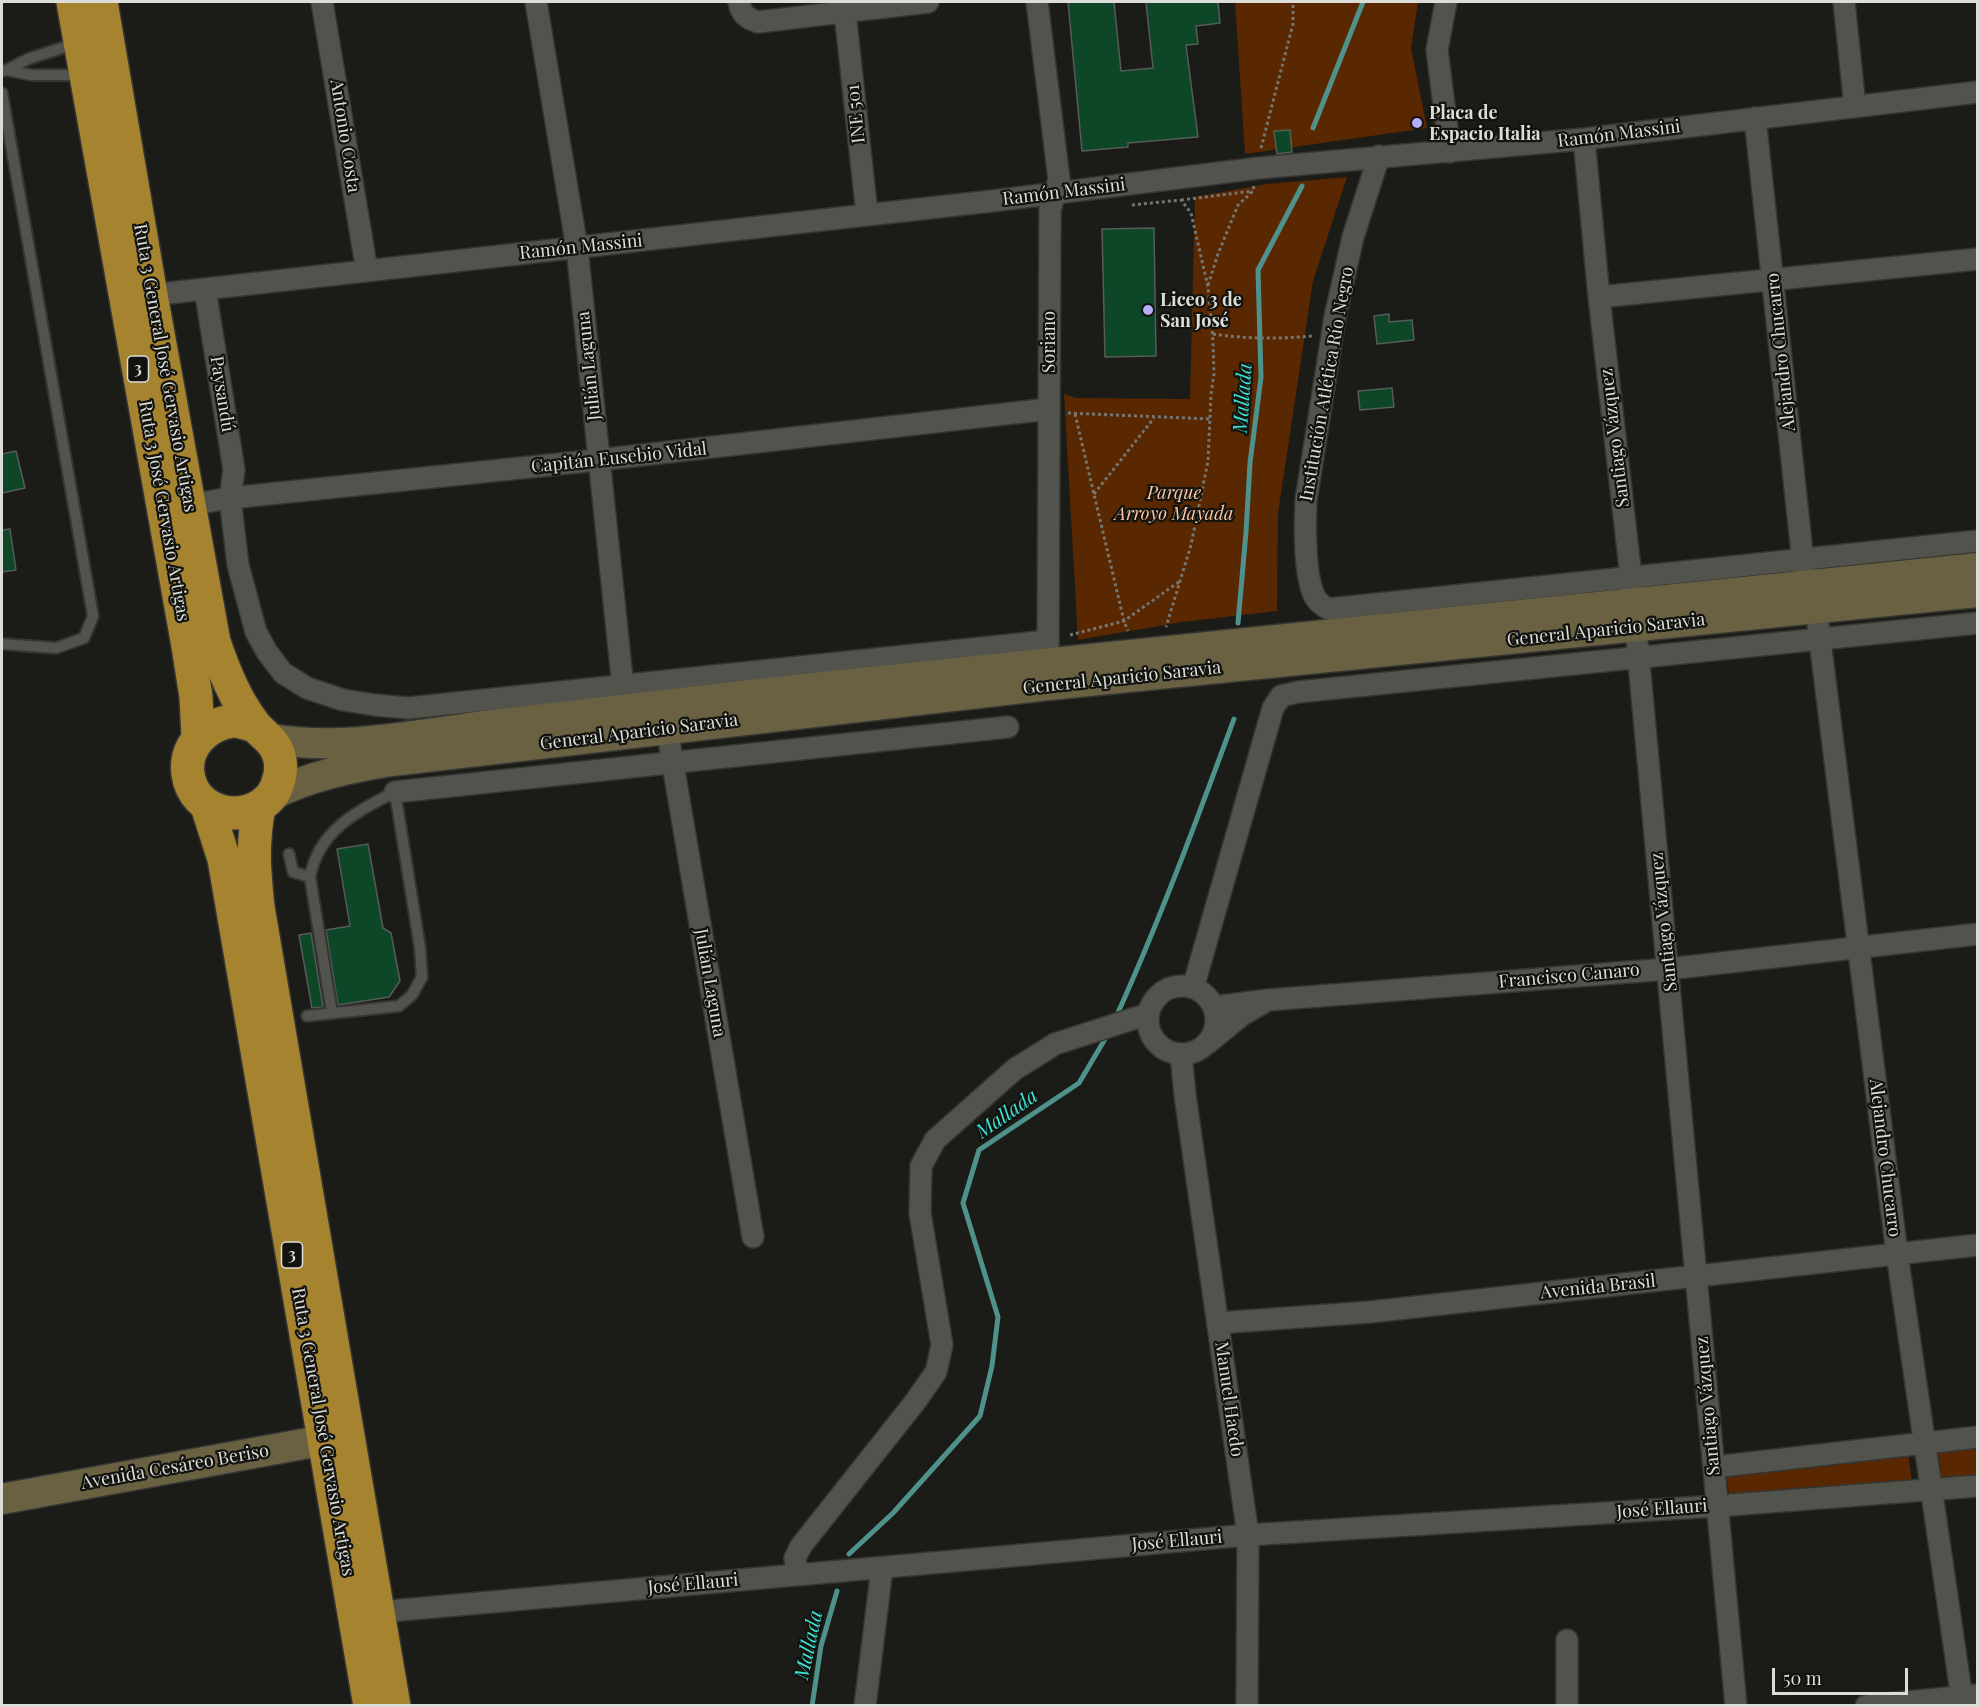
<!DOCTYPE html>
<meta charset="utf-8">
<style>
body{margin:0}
#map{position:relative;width:1979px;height:1707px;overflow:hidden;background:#1b1c17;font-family:"Playfair Display",serif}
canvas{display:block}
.frame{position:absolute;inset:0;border:3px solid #dcddd9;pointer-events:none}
.scale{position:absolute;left:1772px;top:1668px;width:136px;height:27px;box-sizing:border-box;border:3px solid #dcddd9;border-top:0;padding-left:8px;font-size:18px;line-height:21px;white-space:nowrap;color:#dcddd9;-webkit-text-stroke:4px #12130e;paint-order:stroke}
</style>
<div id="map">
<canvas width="1979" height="1707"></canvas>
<div class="frame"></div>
<div class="scale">50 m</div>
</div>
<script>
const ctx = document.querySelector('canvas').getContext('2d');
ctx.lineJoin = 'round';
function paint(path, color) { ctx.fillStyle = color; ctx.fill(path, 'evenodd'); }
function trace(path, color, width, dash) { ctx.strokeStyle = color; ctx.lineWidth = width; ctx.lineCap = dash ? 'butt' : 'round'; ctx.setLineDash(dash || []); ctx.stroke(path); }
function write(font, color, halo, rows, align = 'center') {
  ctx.font = font + ' "Playfair Display",serif'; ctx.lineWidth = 4.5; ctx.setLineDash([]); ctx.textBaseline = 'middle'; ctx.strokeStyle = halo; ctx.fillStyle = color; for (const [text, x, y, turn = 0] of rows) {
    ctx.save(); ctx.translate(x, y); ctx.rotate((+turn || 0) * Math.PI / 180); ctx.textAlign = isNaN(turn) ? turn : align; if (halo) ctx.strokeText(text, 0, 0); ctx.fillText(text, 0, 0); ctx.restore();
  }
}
const green = new Path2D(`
 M1235,2H1418L1411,48L1427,128L1245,154Z
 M1347,177L1313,281L1278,513L1277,611L1182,622L1078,640L1064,394L1076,398L1190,399L1195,197L1267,184Z
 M1977,1444V1475L1941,1477L1937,1449Z
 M1908,1453L1912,1481L1729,1494L1726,1473Z`);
const stream = new Path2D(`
 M1313,128L1363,2
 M1238,623L1246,532L1250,463L1261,377L1258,270L1302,186
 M1116,1017C1160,920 1197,819 1234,719
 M849,1554L893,1513L980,1416L992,1366L998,1317L963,1203L979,1150L1079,1083L1108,1034
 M812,1706L821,1646L837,1591`);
const building = new Path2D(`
 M1068,2H1114L1121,71L1153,68L1146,2H1218L1220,23L1196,26L1198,44L1186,45L1198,137L1128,143V147L1082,151Z
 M1290,130L1292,152L1277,154L1274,131Z
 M1154,228L1156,356L1105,357L1102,229Z
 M1389,314V322L1412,320L1414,340L1377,344L1374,316Z
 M1392,388L1394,407L1360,410L1358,391Z
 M16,451L25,488L2,493V454Z
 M10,529L16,570L2,572V530Z
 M368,844L383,928L391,933L400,981L389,997L338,1005L326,930L350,926L337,849Z
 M311,933L323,1007L312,1008L299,935Z`);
const path = new Path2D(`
 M1261,148L1293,24V2
 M1181,200L1253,191
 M1132,205L1181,200L1191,213L1208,287L1213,341L1214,374L1211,394L1208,461L1191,545L1166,627
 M1208,285L1218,254L1238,205L1253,191L1254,186
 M1213,334C1246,339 1279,339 1313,336
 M1068,413L1211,419
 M1075,414L1124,621L1128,631
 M1094,494L1154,418
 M1070,635L1124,621L1180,581`);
const lane = new Path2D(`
 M7,70L31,75H81
 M2,71L7,70L28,59L77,43
 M2,93L93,616L84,638L56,648L2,644
 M289,854L293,872L310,877
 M307,1016L399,1006L412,995L422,977L420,948L395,792C356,812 319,830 310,877L332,1013`);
const street = new Path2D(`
 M322,2L367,271
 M536,2L577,248L624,697
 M739,2C741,14 746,18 758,22L928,2
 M1037,2L1059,179L1050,210L1048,655
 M1446,2L1437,50L1450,152
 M1844,2L1855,107
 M845,13L867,214
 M1755,118L1804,571
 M1584,139L1599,297L1631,577L1736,1706
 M1379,156L1353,237L1335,317L1306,500C1305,523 1304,577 1315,597C1318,603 1323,606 1329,609L1978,541
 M205,289L234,470L230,498L238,565L256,632L267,652L283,673L307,688L343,700L375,705L408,708L1048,641
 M151,295L992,201L1259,168L1584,139L1978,92
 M1599,297L1978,259
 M189,505L230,498L598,460L1049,409
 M1816,609L1897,1254L1963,1706
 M667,729L753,1237
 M395,792L1008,727
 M1148 1020a34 34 0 1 1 68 0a34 34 0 1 1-68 0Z
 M1193,988L1273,708L1281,696L1298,692L1978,623
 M1214,1007L1268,1000L1668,969L1978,934
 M1208,1043L1242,1015L1263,1003
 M1181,1054L1185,1095L1248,1535L1247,1706
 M1218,1323L1370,1312L1978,1245
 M1714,1467L1978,1437
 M797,1575L795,1558L801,1546L915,1402L936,1372L942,1345L920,1213L921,1166L935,1140L1015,1069L1055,1044L1148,1014
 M378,1612L1248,1535L1717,1506L1978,1486
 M865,1706L882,1568
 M1567,1706V1640
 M1866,1706L1978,1695`);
const secondary = new Path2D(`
 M271,739C342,751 415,735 485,726C582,714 679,703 777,692C1177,649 1577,609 1978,568
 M272,795C310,776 349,768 391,761L1048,685L1978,592
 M2,1499L347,1436`);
const highway = new Path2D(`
 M73,2L188,646L196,697L198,737
 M101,2L151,295L214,642C224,671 235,699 254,724C263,736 274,739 279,756C283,768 279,785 272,795C247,827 193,814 188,774C184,746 207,724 233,721C240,721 248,724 255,726
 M207,806L224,859L370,1706
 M259,807C252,845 254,868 258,907L394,1706`);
const markers = [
 [1417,123,6,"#b6acf8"],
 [1148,310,6,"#b6acf8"]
];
const shields = [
 [138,369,21],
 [292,1255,21]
];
const shieldNames = [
 ["3",138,369],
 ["3",292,1255]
];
const poiNames = [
 ["Placa de",1429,113],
 ["Espacio Italia",1429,134],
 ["Liceo 3 de",1160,300],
 ["San José",1160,321]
];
const streetNames = [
 ["INE 501",856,114,-96],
 ["Ramón Massini",1619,134,-7],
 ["Antonio Costa",345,136,81],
 ["Ramón Massini",1064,192,-7],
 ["Ramón Massini",581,247,-6],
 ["Soriano",1049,342,-90],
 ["Alejandro Chucarro",1781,352,-96],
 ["Julián Laguna",589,366,-96],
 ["Ruta 3 General José Gervasio Artigas",165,368,80],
 ["Institución Atlética Río Negro",1327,384,-80],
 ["Paysandú",222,394,81],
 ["Santiago Vázquez",1615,438,-97],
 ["Capitán Eusebio Vidal",619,458,-6],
 ["Ruta 3 José Gervasio Artigas",164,511,80],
 ["General Aparicio Saravia",1606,630,-6],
 ["General Aparicio Saravia",1122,678,-6],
 ["General Aparicio Saravia",639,732,-7],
 ["Santiago Vázquez",1664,922,-96],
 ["Francisco Canaro",1569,976,-5],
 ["Julián Laguna",710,983,80],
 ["Alejandro Chucarro",1885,1158,83],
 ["Avenida Brasil",1598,1287,-6],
 ["Manuel Haedo",1229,1399,82],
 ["Santiago Vázquez",1708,1406,-95],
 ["Ruta 3 General José Gervasio Artigas",323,1432,80],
 ["Avenida Cesáreo Beriso",175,1467,-10],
 ["José Ellauri",1662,1509,-4],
 ["José Ellauri",1177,1541,-5],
 ["José Ellauri",693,1584,-5]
];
const parkNames = [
 ["Parque",1174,493],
 ["Arroyo Mayada",1174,514]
];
const waterNames = [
 ["Mallada",1243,398,-86],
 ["Mallada",1007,1114,-35],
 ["Mallada",809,1645,-78]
];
paint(green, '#592700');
trace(stream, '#4f918b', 5);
paint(building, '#0d4727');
trace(building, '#565c58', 1.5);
trace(lane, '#353633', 14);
trace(street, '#353633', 24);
trace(secondary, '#353633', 33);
trace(highway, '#353633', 36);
trace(path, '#757672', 3, [3, 3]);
trace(lane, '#51534c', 10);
trace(street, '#51534c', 21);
trace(secondary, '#6a6143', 30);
trace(highway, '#a6832f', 33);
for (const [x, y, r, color] of markers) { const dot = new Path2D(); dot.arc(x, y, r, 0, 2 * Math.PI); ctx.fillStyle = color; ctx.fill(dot); trace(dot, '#12130e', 2); }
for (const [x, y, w] of shields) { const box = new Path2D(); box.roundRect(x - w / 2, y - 13, w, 26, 4.5); ctx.fillStyle = '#12130e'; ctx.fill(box); trace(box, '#dcddd9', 1.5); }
write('bold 16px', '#dcddd9', null, shieldNames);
write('bold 18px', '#dcddd9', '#12130e', poiNames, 'left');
write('18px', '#dcddd9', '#12130e', streetNames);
write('italic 18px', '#fcc4a3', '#12130e', parkNames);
write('italic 20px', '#3ee2d6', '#12130e', waterNames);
</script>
